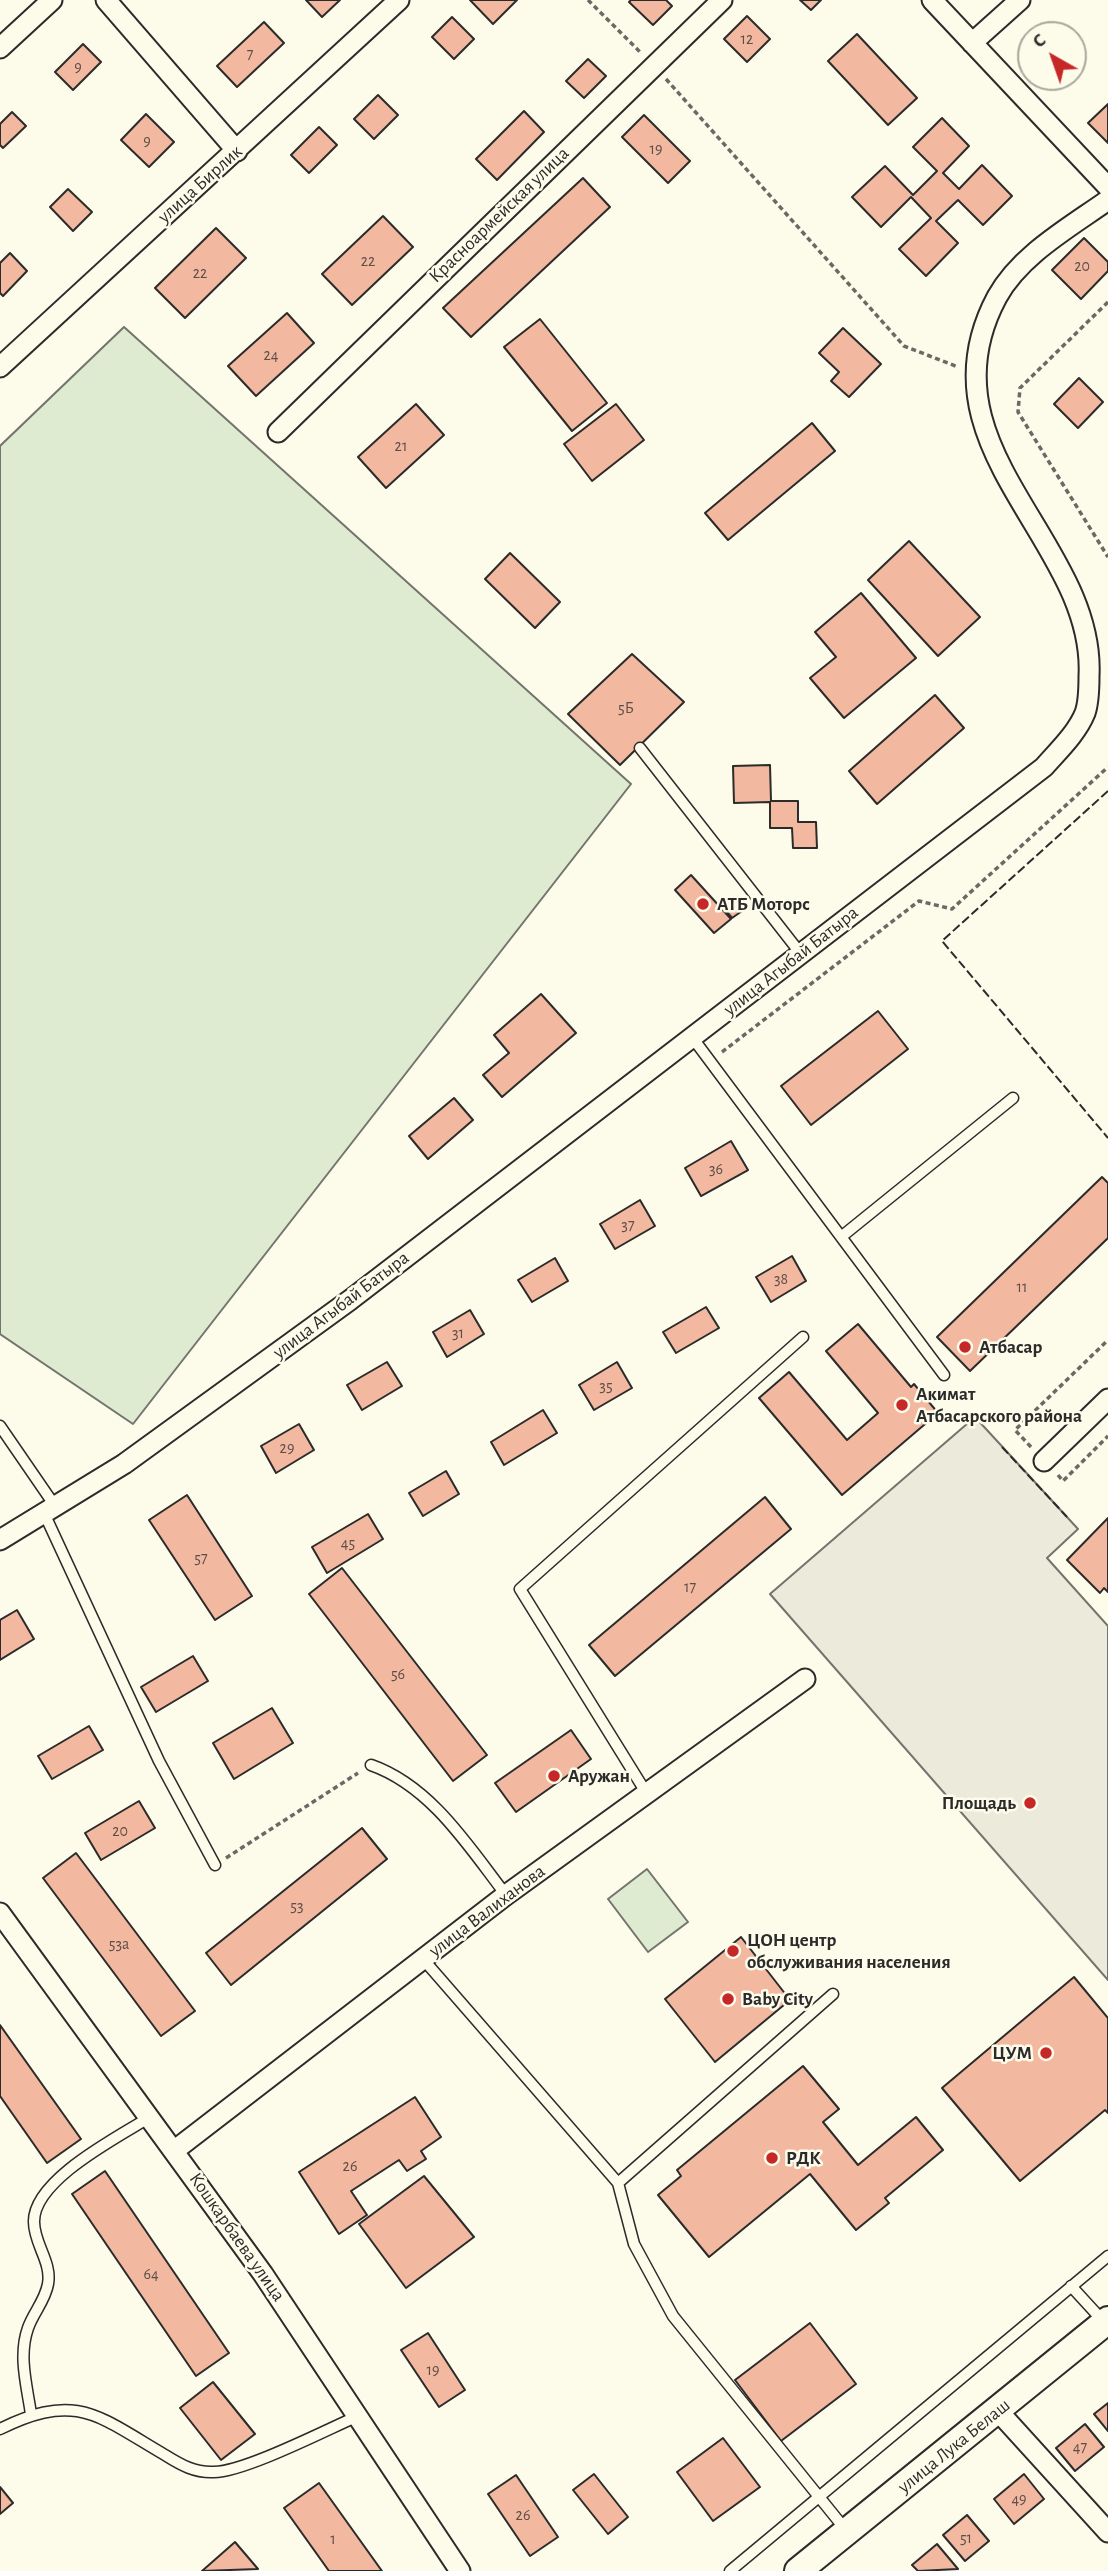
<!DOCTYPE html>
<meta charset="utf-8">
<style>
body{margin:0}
#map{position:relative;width:1108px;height:2571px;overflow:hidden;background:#fdfbea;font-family:"Alegreya Sans",sans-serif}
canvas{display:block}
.north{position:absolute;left:1017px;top:21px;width:70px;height:70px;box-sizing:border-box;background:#fdfbea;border:2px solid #a9a89e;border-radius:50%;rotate:320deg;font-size:19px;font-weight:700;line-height:28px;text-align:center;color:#2b2b2b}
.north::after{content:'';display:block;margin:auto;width:24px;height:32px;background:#c62828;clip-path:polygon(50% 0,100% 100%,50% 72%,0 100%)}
</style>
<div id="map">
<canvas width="1108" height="2571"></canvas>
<div class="north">С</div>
</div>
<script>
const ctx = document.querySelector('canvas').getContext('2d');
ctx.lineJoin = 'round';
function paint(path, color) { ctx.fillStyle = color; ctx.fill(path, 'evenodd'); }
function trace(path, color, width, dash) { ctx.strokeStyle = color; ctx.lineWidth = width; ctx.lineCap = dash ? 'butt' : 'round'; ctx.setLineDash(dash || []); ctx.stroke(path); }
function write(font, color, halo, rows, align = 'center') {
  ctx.font = font + ' "Alegreya Sans",sans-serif'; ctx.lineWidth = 5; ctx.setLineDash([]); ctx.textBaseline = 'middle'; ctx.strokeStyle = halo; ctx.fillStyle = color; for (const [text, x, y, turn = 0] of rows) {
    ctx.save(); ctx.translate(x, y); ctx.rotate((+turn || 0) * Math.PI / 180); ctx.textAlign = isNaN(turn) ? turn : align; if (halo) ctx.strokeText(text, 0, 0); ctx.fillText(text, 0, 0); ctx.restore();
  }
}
const green = new Path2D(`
 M124,327L631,784L133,1424L0,1334V446Z
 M647,1869L688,1922L648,1952L608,1899Z`);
const parking = new Path2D(`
 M975,1417L1078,1529L1047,1558L1108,1626V1980L770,1594Z`);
const building = new Path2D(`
 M306,0H340L322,17Z
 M470,0H517L493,24Z
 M631,0H666L672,6L653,25L629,2Z
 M800,0H821L811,10Z
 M747,16L770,39L747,62L724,39Z
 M452,17L474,39L454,59L432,37Z
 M264,22L284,43L237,87L217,66Z
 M1046,26L1055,35H1037Z
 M857,34L917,98L888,125L828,61Z
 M1031,41V60L1021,51Z
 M83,44L101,62L73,90L55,72Z
 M588,59L606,76L584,98L566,81Z
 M378,95L398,115L374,139L354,119Z
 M1108,104V143L1088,123Z
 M524,111L544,132L497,180L476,159Z
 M12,112L26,126L3,148L0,145V124Z
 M146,114L174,142L149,167L121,140Z
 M644,115L690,161L668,183L622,137Z
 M942,118L969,146L943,173L959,189L982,165L1012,196L983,225L958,200L936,221L958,243L926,276L899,249L931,218L911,197L881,227L852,197L885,166L913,195L937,171L913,147Z
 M319,127L337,145L309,173L291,155Z
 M583,178L610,207L471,337L443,308Z
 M68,189L92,212L73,231L50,207Z
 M383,216L413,247L352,305L322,274Z
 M216,228L246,258L185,318L155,288Z
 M1084,238L1108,262V271L1081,299L1052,270Z
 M10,253L27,271L3,296L0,293V263Z
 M287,313L314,343L256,396L228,366Z
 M540,319L607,403L572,431L504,347Z
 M843,328L881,364L849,397L831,381L839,372L819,353Z
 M1079,378L1103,402L1078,428L1054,404Z
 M416,404L444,435L386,488L358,457Z
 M616,404L644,440L592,481L564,444Z
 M812,423L835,451L728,540L705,513Z
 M909,541L980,617L938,656L868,580Z
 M510,553L560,602L535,628L485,579Z
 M861,593L916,658L844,718L810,678L836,657L815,632Z
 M632,654L684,702L620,765L568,714Z
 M935,695L964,728L877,804L849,771Z
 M770,765L771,801H798V822H816L817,848H793L792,828H770V802L734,803L733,766Z
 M691,875L731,919L714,933L675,890Z
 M733,897L745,909L732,918L722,906Z
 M541,994L576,1033L502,1097L483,1075L509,1053L494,1035Z
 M878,1011L908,1049L811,1125L781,1086Z
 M454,1098L473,1120L428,1159L409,1136Z
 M731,1141L748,1170L701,1196L685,1168Z
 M1102,1177L1108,1183V1238L970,1371L937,1337Z
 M640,1200L655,1226L615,1249L600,1224Z
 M792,1256L806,1281L771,1302L756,1277Z
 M555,1258L568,1281L532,1302L518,1280Z
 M706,1307L719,1328L676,1353L663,1332Z
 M470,1310L484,1334L447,1357L433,1332Z
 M858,1324L911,1387L914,1384L938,1413L842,1495L759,1398L789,1372L847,1440L878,1413L826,1351Z
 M387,1362L402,1386L362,1410L347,1385Z
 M617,1362L632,1388L594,1410L579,1385Z
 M543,1410L557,1433L504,1465L491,1442Z
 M299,1424L314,1450L276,1473L261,1446Z
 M446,1471L459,1494L423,1516L409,1493Z
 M187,1495L252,1596L215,1620L149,1520Z
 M765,1497L791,1529L615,1676L589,1645Z
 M368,1514L383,1539L327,1573L312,1547Z
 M1108,1518V1592L1104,1588L1100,1593L1067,1560Z
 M342,1568L487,1755L453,1781L309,1594Z
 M17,1610L34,1639L0,1660V1620Z
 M193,1656L208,1681L156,1712L141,1687Z
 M272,1708L293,1743L234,1779L213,1743Z
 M89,1726L103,1750L52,1779L38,1756Z
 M571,1730L591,1759L516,1812L495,1783Z
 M139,1801L155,1828L101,1860L85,1833Z
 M362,1828L387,1859L231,1985L206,1953Z
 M76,1853L195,2011L161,2036L43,1878Z
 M741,1937L790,2000L715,2062L665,1999Z
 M1074,1977L1108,2018V2113L1105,2110L1020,2181L942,2088Z
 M0,2025L81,2139L47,2163L0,2096Z
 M803,2066L839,2109L823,2122L858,2165L916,2117L943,2150L885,2198L889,2203L856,2230L810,2174L709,2257L658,2195L681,2176L677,2170Z
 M415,2097L441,2137L421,2151L426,2159L407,2171L399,2160L351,2191L367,2215L339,2234L299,2172Z
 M105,2171L229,2353L196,2376L72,2194Z
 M424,2176L474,2237L406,2288L359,2224Z
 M810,2323L856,2384L781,2441L735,2380Z
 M428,2333L465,2390L439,2407L401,2350Z
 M213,2382L255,2434L221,2460L180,2408Z
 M1108,2403V2431L1094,2414Z
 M1085,2424L1104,2447L1075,2471L1056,2448Z
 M723,2438L760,2487L713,2521L677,2472Z
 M594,2474L628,2517L608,2534L573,2490Z
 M1024,2474L1044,2499L1014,2524L994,2499Z
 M516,2475L558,2537L530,2556L488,2494Z
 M319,2483L382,2571H329L284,2508Z
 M0,2487L13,2503L0,2514Z
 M967,2515L989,2541L965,2561L943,2535Z
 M235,2542L258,2569L202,2571Z
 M937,2544L958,2569L918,2571L912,2565Z`);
const path = new Path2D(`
 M588,0L641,53
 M666,79L904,346L958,367
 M1108,302L1020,388L1018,412L1108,557
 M722,1052L919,901L952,909L1108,767
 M1031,1447L1015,1430L1108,1340
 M1058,1475L1063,1481L1108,1436
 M226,1858L358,1773`);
const service = new Path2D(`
 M640,748L801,954
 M692,1037L944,1375
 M841,1237L1013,1098
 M0,1426L55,1506
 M44,1513L159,1761L215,1865
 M371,1765C431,1786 469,1847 506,1895
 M647,1794L520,1589L803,1337
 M423,1959L618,2183L833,1994
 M618,2183L634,2244L673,2316L845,2529
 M1071,2286L1104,2322
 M31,2414C27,2386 18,2356 28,2328C33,2313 45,2301 48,2284C52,2262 34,2244 34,2222C33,2180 118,2137 150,2117
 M0,2429C77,2391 98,2416 165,2455C181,2465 195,2473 214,2472C244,2472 326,2430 358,2416
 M730,2571L1108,2256`);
const minor = new Path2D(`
 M106,0L237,151
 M932,0L1108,187
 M972,43L1020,0
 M0,48L52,0
 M0,367L399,0
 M278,432L722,0
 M1044,1461L1108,1399
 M0,1540L124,1464L350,1300L1044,767C1058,751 1077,733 1085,713C1089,702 1089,687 1089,676C1096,541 916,448 997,297C1020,255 1070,227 1108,200
 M0,1913L263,2274L460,2571
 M175,2150L506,1895L805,1679
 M998,2411L1108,2532`);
const secondary = new Path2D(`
 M798,2571L1108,2320`);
const fence = new Path2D(`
 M1108,791L942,941L1108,1138
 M1002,1447L1067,1517`);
const markers = [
 [703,904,7,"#c62828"],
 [965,1347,7,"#c62828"],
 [902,1405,7,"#c62828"],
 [554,1776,7,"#c62828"],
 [1030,1803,7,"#c62828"],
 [733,1951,7,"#c62828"],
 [728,1999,7,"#c62828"],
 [1046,2053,7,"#c62828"],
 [772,2158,7,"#c62828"]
];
const numberNames = [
 ["12",747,39],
 ["7",250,54],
 ["9",78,67],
 ["9",147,141],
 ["19",656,149],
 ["22",368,261],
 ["20",1082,266],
 ["22",200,273],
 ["24",271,355],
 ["21",401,446],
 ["5Б",626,708],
 ["36",716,1169],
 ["37",628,1225],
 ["38",781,1279],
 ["11",1022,1287],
 ["31",458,1333],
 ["35",606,1386],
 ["29",287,1448],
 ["45",348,1543],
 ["57",201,1558],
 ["17",690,1587],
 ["56",398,1674],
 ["20",120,1831],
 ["53",297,1906],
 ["53а",119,1944],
 ["26",350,2166],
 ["64",151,2274],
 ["19",433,2370],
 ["47",1080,2447],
 ["49",1019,2499],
 ["26",523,2515],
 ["51",966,2538],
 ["1",333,2539]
];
const streetNames = [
 ["улица Бирлик",200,184,-42],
 ["Красноармейская улица",499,215,-44],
 ["улица Агыбай Батыра",791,961,-38],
 ["улица Агыбай Батыра",341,1305,-37],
 ["улица Валиханова",487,1911,-37],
 ["Кошкарбаева улица",237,2237,55],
 ["улица Лука Белаш",954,2446,-39]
];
const poiNames = [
 ["АТБ Моторс",717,904],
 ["Атбасар",979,1347],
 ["Акимат",916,1394],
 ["Атбасарского района",916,1416],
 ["Аружан",568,1776],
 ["Площадь",1016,1803,"right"],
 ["ЦОН центр",747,1940],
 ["обслуживания населения",747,1962],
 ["Baby City",742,1999],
 ["ЦУМ",1032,2053,"right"],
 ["РДК",786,2158]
];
paint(green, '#deebd1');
trace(green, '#74746e', 2);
paint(parking, '#eceadb');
trace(parking, '#74746e', 2);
paint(building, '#f2b8a0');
trace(building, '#2b2b2b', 2);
trace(service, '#2b2b2b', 13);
trace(minor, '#2b2b2b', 23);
trace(secondary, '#2b2b2b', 30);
trace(path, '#6a6964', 3.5, [5, 3.5]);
trace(service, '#fdfbea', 10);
trace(minor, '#fdfbea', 19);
trace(secondary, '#fdfbea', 26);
trace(fence, '#2b2b2b', 2, [9, 3.5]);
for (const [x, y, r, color] of markers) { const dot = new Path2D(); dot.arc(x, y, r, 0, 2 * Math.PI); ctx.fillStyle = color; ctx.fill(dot); trace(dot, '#fdfbea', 2.5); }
write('16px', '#5d4e48', null, numberNames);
write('19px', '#2b2b2b', '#fdfbea', streetNames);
write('bold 19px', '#2b2b2b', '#fdfbea', poiNames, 'left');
</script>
